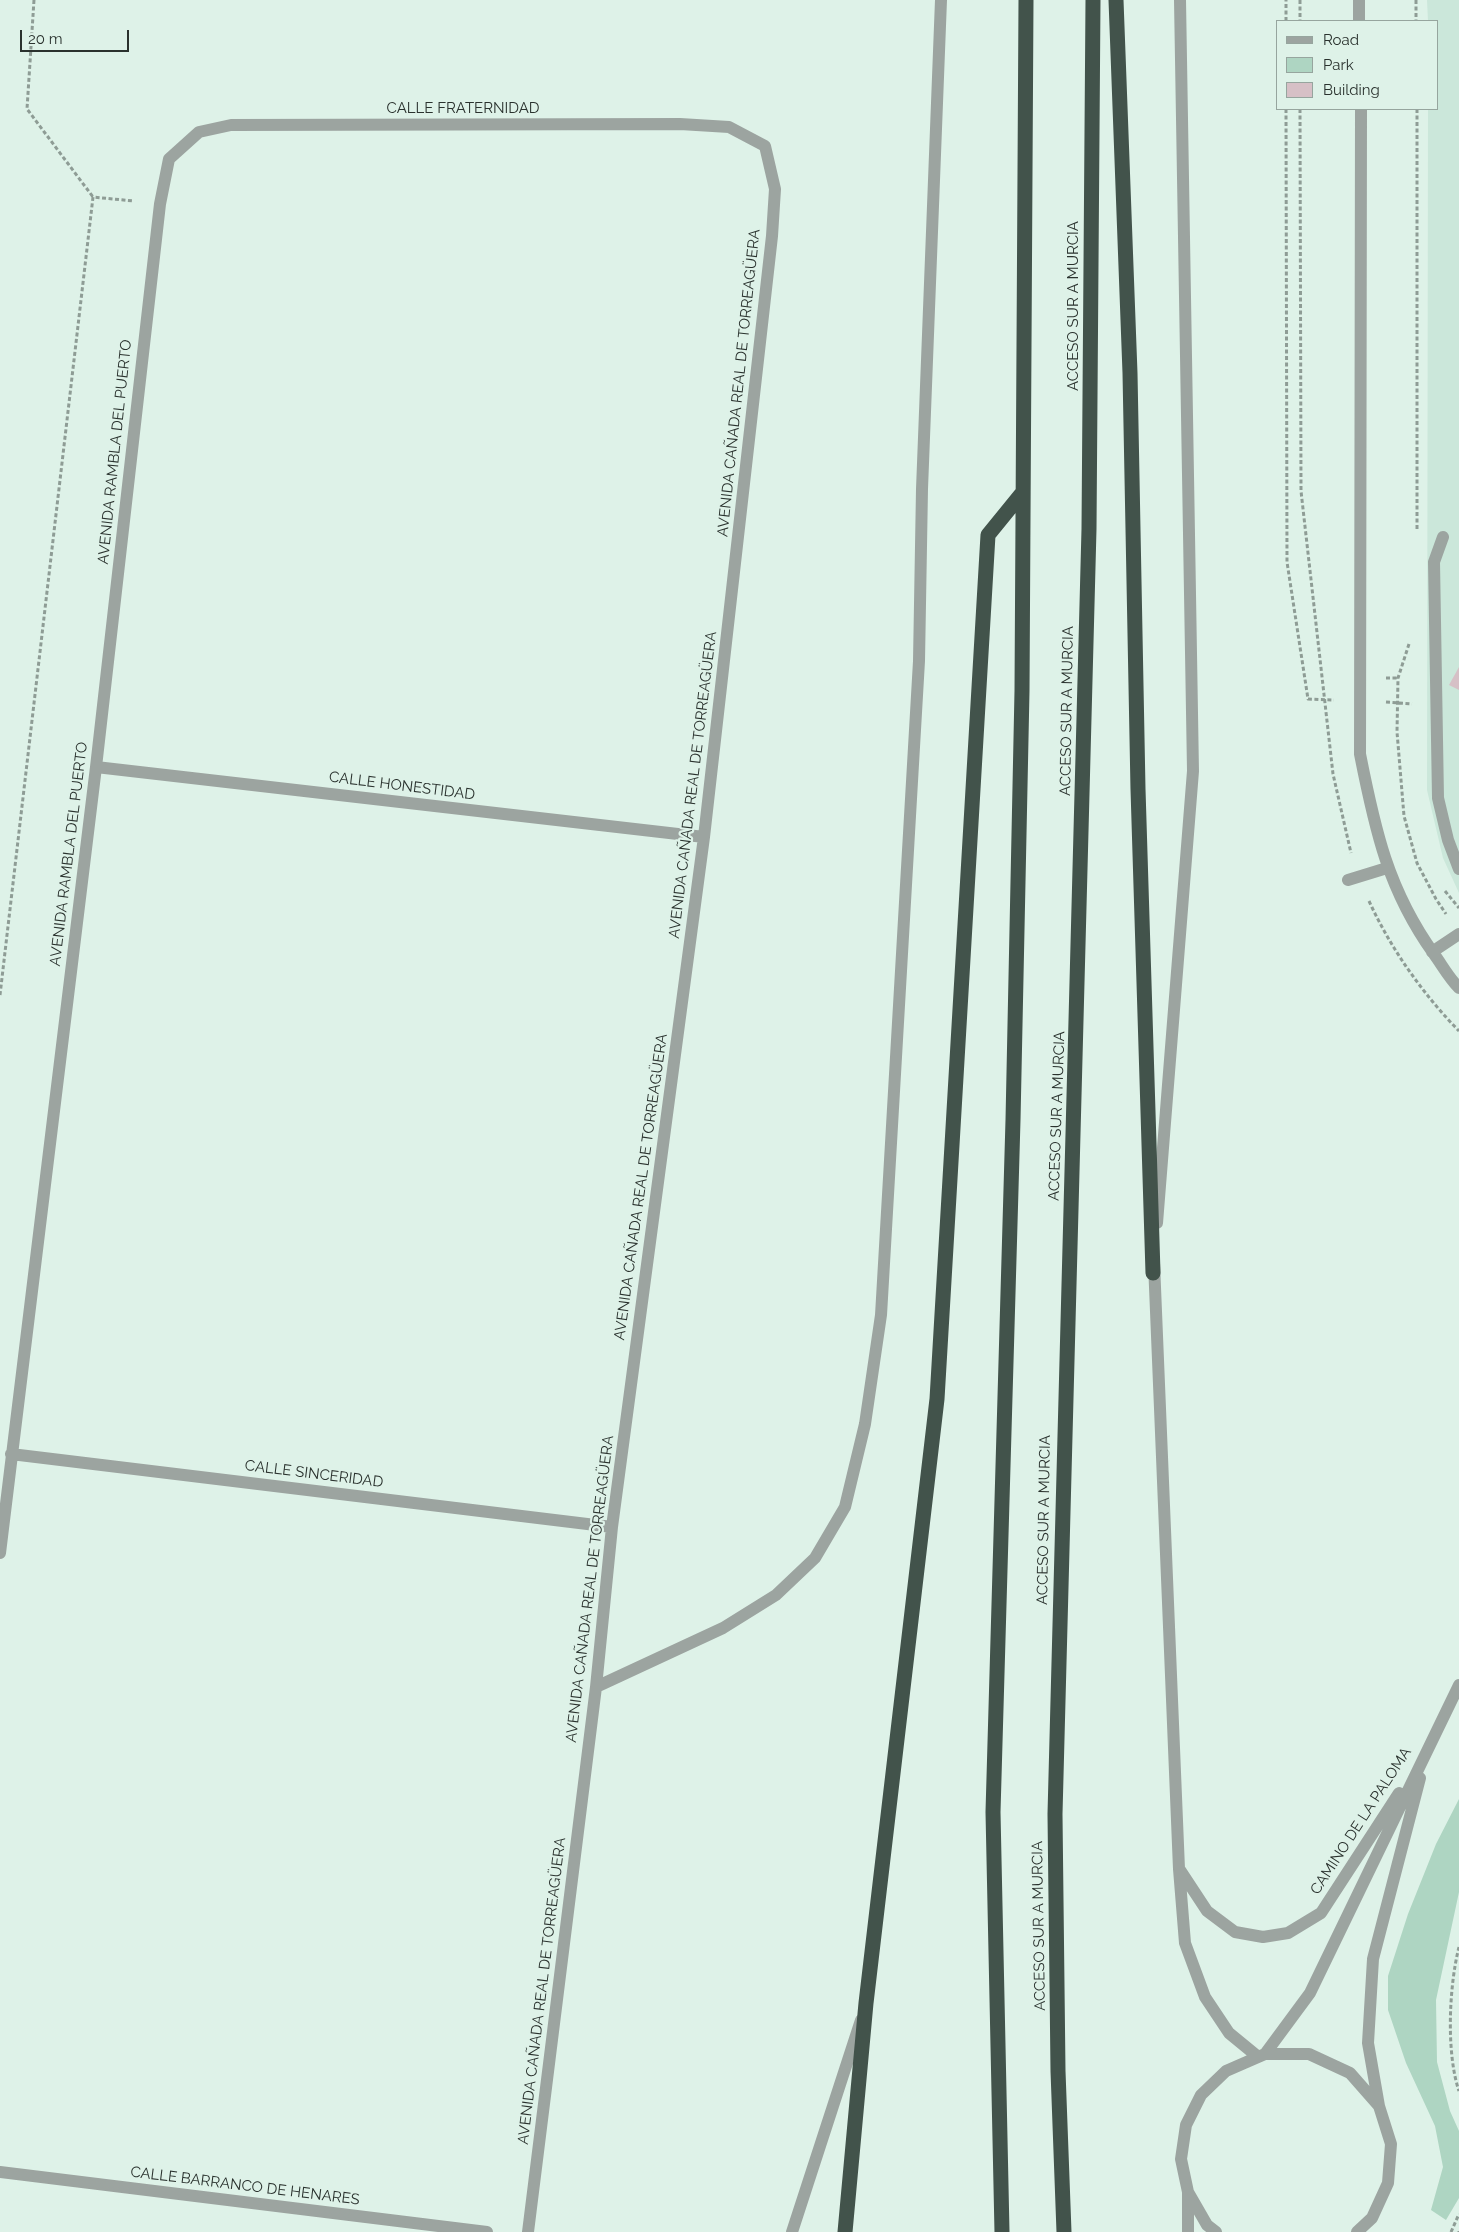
<!DOCTYPE html>
<meta charset="utf-8">
<style>
body{margin:0}
#map{position:relative;width:1459px;height:2232px;overflow:hidden;background:#def2e8;font-family:Raleway,sans-serif}
canvas{display:block}
.legend{position:absolute;left:1276px;top:20px;width:162px;height:90px;box-sizing:border-box;background:#def2e8;border:1px solid #96a59e;margin:0;padding:6px 9px;list-style:none;font-size:15px;color:#2a322e}
.legend li{display:flex;align-items:center;gap:10px;height:25px}
.legend b{width:25px;border:1px solid #96a59e}
.scale{position:absolute;left:20px;top:30px;width:109px;height:22px;box-sizing:border-box;border:2px solid #2a322e;border-top:0;padding-left:6px;font-size:15px;line-height:18px;white-space:nowrap;color:#2a322e;-webkit-text-stroke:4px #def2e8;paint-order:stroke}
</style>
<div id="map">
<canvas width="1459" height="2232"></canvas>
<ul class="legend">
<li><b style="height:6px;background:#9ca4a0"></b>Road</li>
<li><b style="height:14px;background:#aed5c2"></b>Park</li>
<li><b style="height:14px;background:#d6c0c6"></b>Building</li>
</ul>
<div class="scale">20 m</div>
</div>
<script>
const ctx = document.querySelector('canvas').getContext('2d');
ctx.lineJoin = 'round';
function paint(path, color) { ctx.fillStyle = color; ctx.fill(path, 'evenodd'); }
function trace(path, color, width, dash) { ctx.strokeStyle = color; ctx.lineWidth = width; ctx.lineCap = dash ? 'butt' : 'round'; ctx.setLineDash(dash || []); ctx.stroke(path); }
function write(font, color, halo, rows, align = 'center') {
  ctx.font = font + ' Raleway,sans-serif'; ctx.lineWidth = 4.5; ctx.setLineDash([]); ctx.textBaseline = 'middle'; ctx.strokeStyle = halo; ctx.fillStyle = color; for (const [text, x, y, turn = 0] of rows) {
    ctx.save(); ctx.translate(x, y); ctx.rotate((+turn || 0) * Math.PI / 180); ctx.textAlign = isNaN(turn) ? turn : align; if (halo) ctx.strokeText(text, 0, 0); ctx.fillText(text, 0, 0); ctx.restore();
  }
}
const built = new Path2D(`
 M1427,0H1459V893L1443,858L1427,790L1428,109H1438V21H1428Z`);
const green = new Path2D(`
 M1459,1799V1892L1436,2000L1437,2062L1450,2111L1459,2131V2198L1446,2220L1431,2210L1443,2167L1435,2126L1406,2063L1388,2010V1976L1408,1914L1436,1844Z`);
const building = new Path2D(`
 M1459,667V690L1449,685Z`);
const path = new Path2D(`
 M34,0L27,109L93,197
 M1300,0V21
 M1416,0V21
 M1286,21V0
 M1286,109L1287,562L1308,699L1334,700
 M1300,109L1301,491L1333,774L1351,853
 M1417,109V529
 M1409,644L1398,678L1397,732L1404,816L1417,863L1436,899L1446,914
 M1386,678H1398
 M1386,702L1412,704
 M1445,891L1459,908
 M1369,901C1391,949 1422,993 1459,1031
 M0,995L93,197L134,201
 M1459,1947C1449,1986 1446,2053 1459,2091
 M1451,2232L1459,2214
 M1459,2232V2231`);
const minor = new Path2D(`
 M1359,0V21
 M1361,109L1360,754C1375,830 1388,890 1434,954C1442,965 1449,978 1459,988
 M1443,537L1434,562L1438,798L1448,840L1459,869
 M96,767L704,837
 M1348,880L1387,868
 M1432,952L1459,934
 M1157,1223L1193,771L1180,0
 M1154,1263L1179,1869L1185,1943L1205,1997L1229,2033L1257,2056
 M11,1454L612,1527
 M0,1553L96,767L160,204L169,159L199,132L231,125L680,124L729,127L765,146L775,189L772,236L704,837L612,1527L596,1687L528,2232
 M596,1687L723,1628L776,1595L815,1558L845,1507L865,1424L881,1315L919,661L922,489L941,0
 M1180,1870L1207,1911L1235,1932L1263,1937L1288,1933L1321,1913L1399,1793
 M1265,2054L1310,1993L1459,1685
 M1379,2106L1368,2043L1373,1959L1420,1778
 M0,2172L487,2232
 M1188,2192L1207,2225L1216,2232
 M792,2232L861,2020
 M1188,2232V2192L1181,2159L1186,2125L1201,2095L1226,2071L1265,2054H1309L1350,2073L1379,2106L1391,2144L1388,2183L1372,2218L1357,2232`);
const highway = new Path2D(`
 M1116,0L1130,373L1138,789L1153,1273
 M845,2232L866,2003L937,1399L988,535L1023,492
 M1002,2232L993,1812L1013,1120L1022,691L1026,0
 M1064,2232L1058,2071L1055,1814L1089,529L1093,0`);
const streetNames = [
 ["CALLE FRATERNIDAD",463,108],
 ["ACCESO SUR A MURCIA",1073,306,-90],
 ["AVENIDA CAÑADA REAL DE TORREAGÜERA",739,383,-84],
 ["AVENIDA RAMBLA DEL PUERTO",115,452,-84],
 ["ACCESO SUR A MURCIA",1067,711,-89],
 ["AVENIDA CAÑADA REAL DE TORREAGÜERA",693,785,-83],
 ["CALLE HONESTIDAD",402,786,7],
 ["AVENIDA RAMBLA DEL PUERTO",69,854,-83],
 ["ACCESO SUR A MURCIA",1057,1116,-88],
 ["AVENIDA CAÑADA REAL DE TORREAGÜERA",641,1187,-82],
 ["CALLE SINCERIDAD",314,1474,7],
 ["ACCESO SUR A MURCIA",1044,1520,-89],
 ["AVENIDA CAÑADA REAL DE TORREAGÜERA",590,1589,-83],
 ["CAMINO DE LA PALOMA",1361,1821,-57],
 ["ACCESO SUR A MURCIA",1039,1926,-91],
 ["AVENIDA CAÑADA REAL DE TORREAGÜERA",542,1991,-83],
 ["CALLE BARRANCO DE HENARES",245,2186,7]
];
paint(built, '#cbe7da');
paint(green, '#aed5c2');
paint(building, '#d6c0c6');
trace(path, '#8e9c95', 3, [4, 2.5]);
trace(minor, '#9ca4a0', 12);
trace(highway, '#42534b', 15);
write('15px', '#2a322e', '#def2e8', streetNames);
</script>
